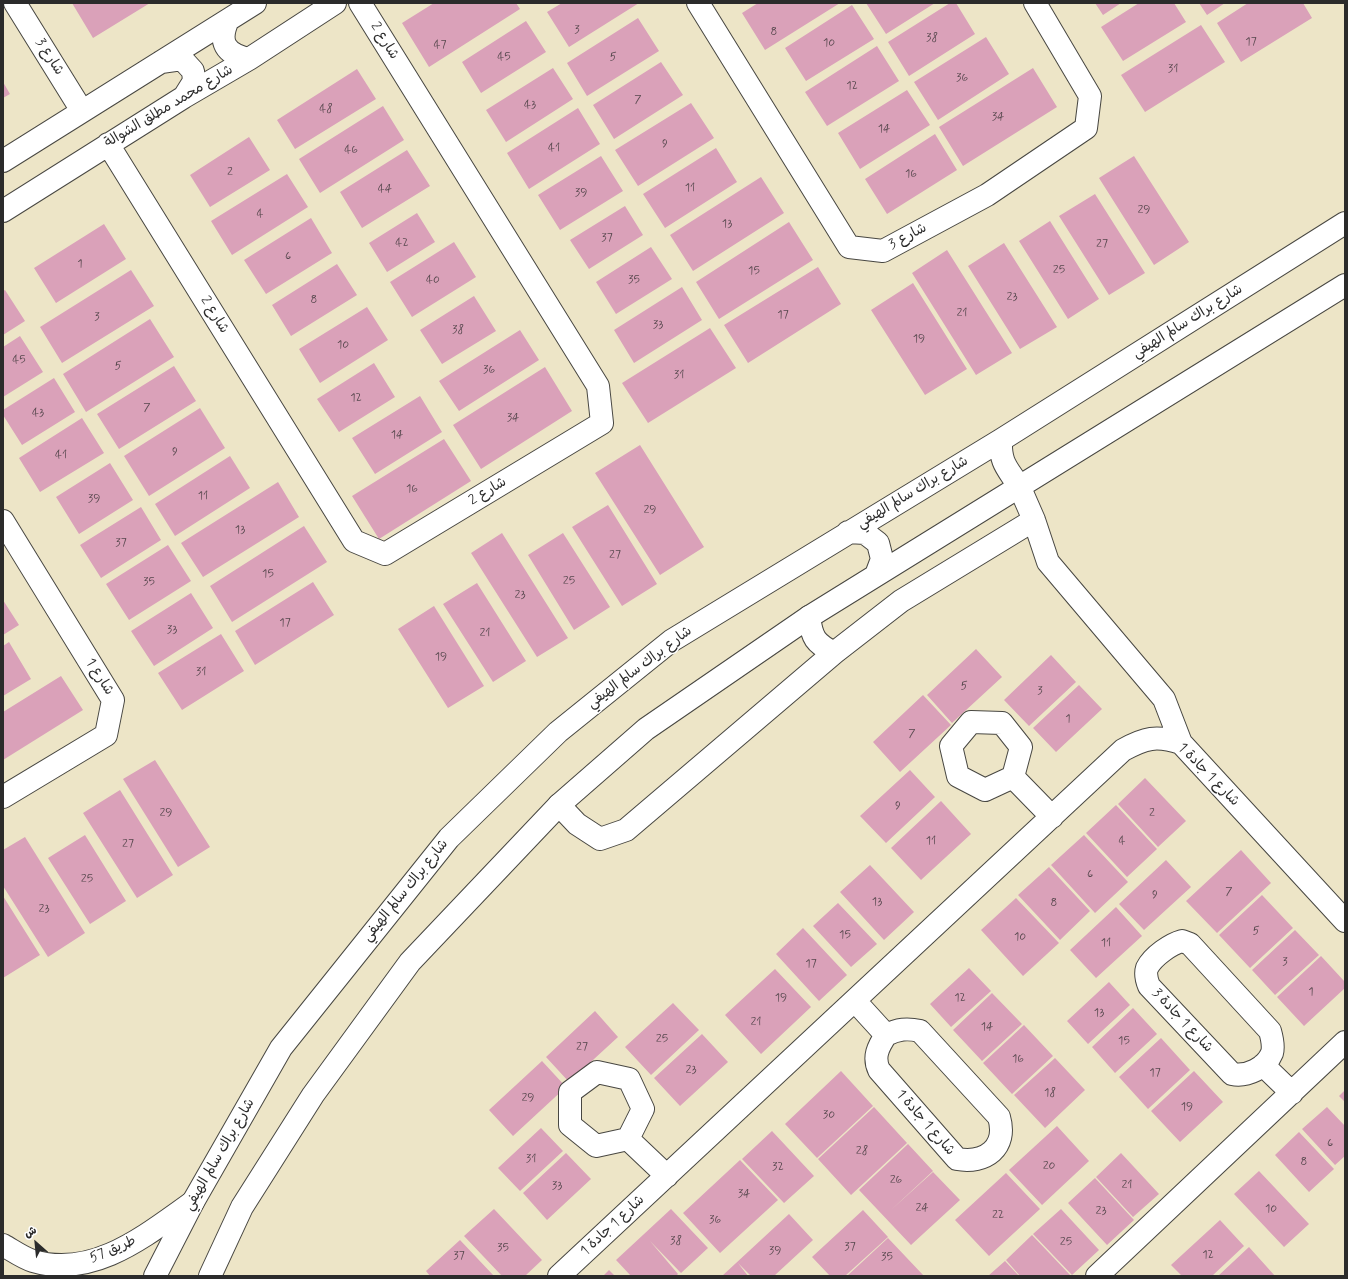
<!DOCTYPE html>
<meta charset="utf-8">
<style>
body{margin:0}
#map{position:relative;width:1348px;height:1279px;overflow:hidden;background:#ede5c7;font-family:Mynerve,"Playpen Sans Arabic",sans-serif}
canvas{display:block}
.frame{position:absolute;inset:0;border:4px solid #2b2b2b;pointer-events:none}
.north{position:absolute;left:16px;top:1223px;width:40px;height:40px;-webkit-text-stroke:3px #fff;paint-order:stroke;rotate:333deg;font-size:11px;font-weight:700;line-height:16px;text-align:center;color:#2b2b2b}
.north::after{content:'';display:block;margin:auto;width:14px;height:18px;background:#2b2b2b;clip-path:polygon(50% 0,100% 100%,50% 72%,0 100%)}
</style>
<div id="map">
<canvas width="1348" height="1279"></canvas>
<div class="frame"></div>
<div class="north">ش</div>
</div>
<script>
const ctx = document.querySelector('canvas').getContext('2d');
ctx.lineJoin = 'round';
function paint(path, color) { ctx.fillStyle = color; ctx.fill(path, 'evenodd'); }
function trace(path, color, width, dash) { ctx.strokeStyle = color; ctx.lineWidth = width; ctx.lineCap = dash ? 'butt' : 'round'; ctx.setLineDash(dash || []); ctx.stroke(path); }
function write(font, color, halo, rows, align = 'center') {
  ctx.font = font + ' Mynerve,"Playpen Sans Arabic",sans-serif'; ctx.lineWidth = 3; ctx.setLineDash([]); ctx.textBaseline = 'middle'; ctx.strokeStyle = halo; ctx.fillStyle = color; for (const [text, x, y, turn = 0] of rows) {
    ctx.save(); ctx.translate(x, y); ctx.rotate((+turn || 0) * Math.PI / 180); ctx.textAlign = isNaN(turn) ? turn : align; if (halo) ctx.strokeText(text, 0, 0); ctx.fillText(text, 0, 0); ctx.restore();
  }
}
const building = new Path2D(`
 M72,3H150L93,38Z
 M434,3H516L520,9L429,67L402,23Z
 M562,3H639L569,47L547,12Z
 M758,3H840L765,50L742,13Z
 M866,3H935L886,34Z
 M950,3H956L975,34L909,76L888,42Z
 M1095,3H1121L1103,15Z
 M1139,3H1174L1186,22L1123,61L1101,27Z
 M1199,3H1225L1207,15Z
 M1248,3H1303L1312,18L1241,62L1217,23Z
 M852,5L874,39L806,81L785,48Z
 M638,18L659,51L587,96L567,63Z
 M526,21L546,52L481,93L462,62Z
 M1201,25L1225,62L1145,112L1121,75Z
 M986,37L1009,74L938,120L914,82Z
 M877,46L899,81L827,126L805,92Z
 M661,62L683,95L614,139L593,105Z
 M553,68L573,99L506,142L486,110Z
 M1033,68L1057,107L963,166L939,127Z
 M357,69L376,99L295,149L277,120Z
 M3,82L10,94L3,98Z
 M907,90L930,125L860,169L838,133Z
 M691,103L714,138L638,186L615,150Z
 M383,106L404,140L320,193L299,159Z
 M578,108L600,144L529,189L507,153Z
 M935,134L957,170L887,214L865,179Z
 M249,137L270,170L210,207L190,175Z
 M716,148L737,182L665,228L643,194Z
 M407,150L430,186L362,228L340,192Z
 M601,156L623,191L560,230L538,195Z
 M1134,156L1189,242L1154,265L1099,178Z
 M287,174L308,207L232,255L211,221Z
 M761,177L784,213L693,271L670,235Z
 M1095,194L1145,273L1109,295L1059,216Z
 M625,206L643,235L589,269L570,240Z
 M417,213L435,242L387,272L369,243Z
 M311,218L332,253L266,294L244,260Z
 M1050,221L1099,299L1068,319L1019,241Z
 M789,222L813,260L719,319L696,282Z
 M104,224L126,259L56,303L34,268Z
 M454,242L476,277L412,317L390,282Z
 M1004,243L1057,327L1020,349L968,266Z
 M651,247L672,279L616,314L596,282Z
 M947,250L1012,353L976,375L912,273Z
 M337,264L357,295L291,336L272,305Z
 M818,267L841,304L748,363L724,325Z
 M131,270L154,306L62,363L40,327Z
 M913,283L967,369L925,395L871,310Z
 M682,287L702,320L634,363L614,330Z
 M5,290L25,321L3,335V291Z
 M474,296L496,331L442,364L420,330Z
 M367,307L388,340L320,383L299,349Z
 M150,319L174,357L86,412L63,374Z
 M710,328L736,368L648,423L622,383Z
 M520,330L539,360L459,411L439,381Z
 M20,336L43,372L3,397V347Z
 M374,363L395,397L339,432L317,399Z
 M174,366L196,401L119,449L97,414Z
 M545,367L572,411L481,469L453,425Z
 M54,378L75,412L22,445L3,415V410Z
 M420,396L442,432L375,474L352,438Z
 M200,408L225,448L149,496L124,456Z
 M82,418L104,453L40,492L19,458Z
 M444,439L471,481L379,539L352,496Z
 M640,445L704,547L660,575L595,473Z
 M230,456L250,488L175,536L155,504Z
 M110,463L133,500L79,534L56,497Z
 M278,482L299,517L203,577L181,543Z
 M608,505L657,584L622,606L572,527Z
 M141,507L161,540L101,578L80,545Z
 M304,526L327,562L232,622L210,586Z
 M502,533L568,638L537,657L471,553Z
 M563,533L610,607L574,630L528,555Z
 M168,545L191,581L129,620L106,584Z
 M313,582L334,615L255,665L235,631Z
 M477,583L526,661L493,682L443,604Z
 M191,593L213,628L154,666L131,631Z
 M3,600L19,625L3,635Z
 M434,606L484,686L448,708L398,629Z
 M221,634L244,671L182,710L158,673Z
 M9,642L31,679L3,696V646Z
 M976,649L1002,677L952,723L927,695Z
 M1051,655L1076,682L1029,726L1004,700Z
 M61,676L83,710L3,760V712Z
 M1079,685L1102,709L1056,752L1033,728Z
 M923,695L951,725L900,772L873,742Z
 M155,760L210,847L178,867L123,779Z
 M910,770L935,797L886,843L860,816Z
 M1145,778L1186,821L1158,847L1118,804Z
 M120,790L173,875L137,898L83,813Z
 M941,801L971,834L921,880L891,848Z
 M1116,805L1157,849L1127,877L1086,833Z
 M85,835L126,901L90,924L48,858Z
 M1084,835L1128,882L1095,913L1051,865Z
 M25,837L85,933L48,957L3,886V850Z
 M1241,850L1271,883L1217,933L1186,901Z
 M1166,860L1191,887L1144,930L1119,904Z
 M870,865L914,912L884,940L840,892Z
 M1049,867L1090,911L1060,940L1018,895Z
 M1262,895L1293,928L1250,968L1219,935Z
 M3,896L40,955L3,978Z
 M1016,898L1059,943L1023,976L981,930Z
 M838,903L877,944L851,967L813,926Z
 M1116,907L1142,936L1096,978L1070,950Z
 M803,928L847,975L819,1001L776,954Z
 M1295,930L1319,955L1275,995L1252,970Z
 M1321,956L1345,982V988L1304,1026L1277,997Z
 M969,968L991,991L951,1027L930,1004Z
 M775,969L811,1007L761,1054L725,1015Z
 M1109,982L1130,1005L1088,1044L1067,1021Z
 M992,993L1022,1024L982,1061L953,1030Z
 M673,1003L699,1030L651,1075L625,1047Z
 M1133,1008L1157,1034L1115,1073L1092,1047Z
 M595,1011L618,1037L569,1082L546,1057Z
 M1024,1025L1053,1056L1012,1094L983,1063Z
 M702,1034L728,1062L680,1106L654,1078Z
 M1161,1038L1190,1070L1148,1109L1119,1077Z
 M1055,1058L1085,1090L1045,1128L1014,1095Z
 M542,1061L566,1087L513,1136L489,1110Z
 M841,1071L873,1106L817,1158L785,1124Z
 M1194,1071L1223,1102L1180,1142L1151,1111Z
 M1345,1090V1102L1339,1096Z
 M874,1107L907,1143L851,1195L818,1159Z
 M1327,1107L1345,1126V1156L1335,1165L1302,1129Z
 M1057,1126L1089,1161L1042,1205L1009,1170Z
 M541,1128L563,1151L520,1191L498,1168Z
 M772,1131L814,1176L784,1203L742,1159Z
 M1299,1132L1334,1169L1309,1192L1275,1155Z
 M908,1144L933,1171L891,1210L933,1172L960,1200L911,1245L859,1190Z
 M566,1153L591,1179L547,1220L523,1193Z
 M1121,1153L1159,1194L1133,1217L1096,1177Z
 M740,1160L778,1200L720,1253L683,1213Z
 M1259,1171L1309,1224L1284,1247L1234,1194Z
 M1006,1173L1040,1209L989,1256L955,1220Z
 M1095,1178L1134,1220L1107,1245L1068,1203Z
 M494,1209L542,1260L525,1276H502L464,1236Z
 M671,1209L708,1248L681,1273L650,1241L678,1274L676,1276H631L616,1260Z
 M1061,1209L1099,1250L1072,1275L1033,1234Z
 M863,1210L888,1237L845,1276H830L812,1257Z
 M789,1214L813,1240L774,1276H751L738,1263L748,1276H722Z
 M1220,1220L1244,1246L1212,1276H1182L1171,1265Z
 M1032,1235L1071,1276H1020L1006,1260Z
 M888,1238L924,1276H847Z
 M460,1240L494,1276H430L426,1271Z
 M1249,1247L1275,1276H1218Z
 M1005,1261L1019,1276H988Z
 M609,1270L615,1276H603Z`);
const minor = new Path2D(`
 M15,3L82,111
 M698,3L849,247L883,251L987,195L1086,128L1090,96L1035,3
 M228,20C218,42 225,54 249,59
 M161,62L182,59L193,71L194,81L184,97
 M108,144L354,541L385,554L602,423L598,386L360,3
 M3,161L255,3
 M3,211L184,97L249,59L335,3
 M1020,488L1034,520L1048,562L1164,699L1181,743
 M3,521L113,700L106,735L3,797
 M809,617C812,638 815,643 834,653
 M971,722L1002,723L1021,747L1013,777L985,790L958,776L951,746Z
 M1013,777L1052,817
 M559,805L577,824L600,839L626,830L834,653L901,601L1034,520
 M1182,941L1190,944L1270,1031C1272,1038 1274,1046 1272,1053C1266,1068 1247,1077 1232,1074L1149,986C1147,981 1145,974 1147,968C1153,956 1171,944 1182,941Z
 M855,1001L886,1035C878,1047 873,1057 879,1070L957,1159C985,1164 1008,1148 999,1117L920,1031C907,1028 898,1029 886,1035
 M1263,1065L1292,1093
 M597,1072L629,1079L643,1109L628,1139L596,1146L570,1125V1092Z
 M628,1139L667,1176
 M3,1245C12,1250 23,1258 33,1261C94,1279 146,1235 193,1202
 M559,1276L1123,750C1145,738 1156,735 1181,743L1345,921
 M1097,1276L1345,1042`);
const major = new Path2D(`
 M1001,440C1000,465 1008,468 1020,488
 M848,532L865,533L878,543L882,559L876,575
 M155,1276L193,1202L281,1048L449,838L558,732L671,641L1001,440L1345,223
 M210,1276L242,1207L313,1095L410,962L559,805L646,729L809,617L1345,285`);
const numberNames = [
 ["3",577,30],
 ["8",774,32],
 ["38",932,38],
 ["17",1251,42],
 ["10",829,43],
 ["47",440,45],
 ["45",504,57],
 ["5",613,57],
 ["31",1173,69],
 ["36",962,78],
 ["12",852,86],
 ["7",638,100],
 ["43",530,105],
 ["48",326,109],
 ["34",998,117],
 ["14",884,129],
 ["9",665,144],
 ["41",554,148],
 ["46",351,150],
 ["2",230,172],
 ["16",911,174],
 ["11",690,188],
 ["44",385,189],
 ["39",581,193],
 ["29",1144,210],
 ["4",260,214],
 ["13",727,224],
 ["37",607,238],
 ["42",402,243],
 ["27",1102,244],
 ["6",288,256],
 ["1",80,264],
 ["25",1059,270],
 ["15",754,271],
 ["40",433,280],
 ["35",634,280],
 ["23",1012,297],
 ["8",314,300],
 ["21",962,313],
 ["17",783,315],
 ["3",97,317],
 ["33",658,325],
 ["38",458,330],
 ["19",919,339],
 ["10",343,345],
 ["45",19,360],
 ["5",118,366],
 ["36",489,370],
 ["31",679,375],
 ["12",356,398],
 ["7",147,408],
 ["43",38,413],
 ["34",513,418],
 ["14",397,435],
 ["9",175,452],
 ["41",61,455],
 ["16",412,489],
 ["11",203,496],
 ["39",94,499],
 ["29",650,510],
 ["13",240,530],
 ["37",121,543],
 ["27",615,555],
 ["15",268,574],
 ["25",569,581],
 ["35",149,582],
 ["23",520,595],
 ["17",285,623],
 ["33",172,630],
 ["21",485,633],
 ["19",441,657],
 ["31",201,672],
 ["5",964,686],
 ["3",1040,691],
 ["1",1068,719],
 ["7",912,734],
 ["9",898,806],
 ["29",166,813],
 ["2",1152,813],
 ["11",931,841],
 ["4",1122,841],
 ["27",128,844],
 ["6",1090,874],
 ["25",87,879],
 ["7",1229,892],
 ["9",1155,895],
 ["13",877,902],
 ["8",1054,903],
 ["23",44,909],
 ["5",1256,931],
 ["15",845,935],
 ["10",1020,937],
 ["11",1106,943],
 ["3",1285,962],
 ["17",811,964],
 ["1",1311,992],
 ["19",781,998],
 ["12",960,998],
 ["13",1099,1013],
 ["21",756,1022],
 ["14",987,1027],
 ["25",662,1039],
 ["15",1124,1041],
 ["27",582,1047],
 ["16",1018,1059],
 ["23",691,1070],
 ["17",1155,1073],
 ["18",1050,1093],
 ["29",528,1098],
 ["19",1187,1107],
 ["30",829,1115],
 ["6",1330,1143],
 ["28",862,1151],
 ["31",531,1159],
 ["8",1304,1162],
 ["20",1049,1166],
 ["32",778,1167],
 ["26",896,1180],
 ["21",1127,1185],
 ["33",557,1186],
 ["34",744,1194],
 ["24",922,1208],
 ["10",1271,1209],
 ["23",1101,1211],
 ["22",998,1215],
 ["36",715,1220],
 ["38",676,1241],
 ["25",1066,1242],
 ["37",850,1247],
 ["35",503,1248],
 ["39",775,1251],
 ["12",1208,1255],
 ["37",459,1256],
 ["35",887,1257]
];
const streetNames = [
 ["شارع 2",384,41,58],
 ["شارع 3",49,57,58],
 ["شارع محمد مطلق الشوالة",169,107,-31],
 ["شارع 3",908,237,-28],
 ["شارع 2",214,315,58],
 ["شارع براك سالم الهيفي",1188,322,-32],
 ["شارع 2",488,492,-31],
 ["شارع براك سالم الهيفي",913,493,-31],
 ["شارع براك سالم الهيفي",640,668,-37],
 ["شارع 1",99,677,58],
 ["شارع 1 جادة 1",1208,775,46],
 ["شارع براك سالم الهيفي",406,891,-51],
 ["شارع 1 جادة 3",1182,1021,47],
 ["شارع 1 جادة 1",925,1123,49],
 ["شارع براك سالم الهيفي",220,1155,-60],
 ["شارع 1 جادة 1",613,1226,-43],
 ["طريق 57",113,1250,-23]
];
paint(building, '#daa1b9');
trace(minor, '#484742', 24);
trace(major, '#484742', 24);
trace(minor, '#fff', 22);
trace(major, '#fff', 22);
write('12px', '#57484e', null, numberNames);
write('14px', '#2b2b2b', '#fff', streetNames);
</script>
